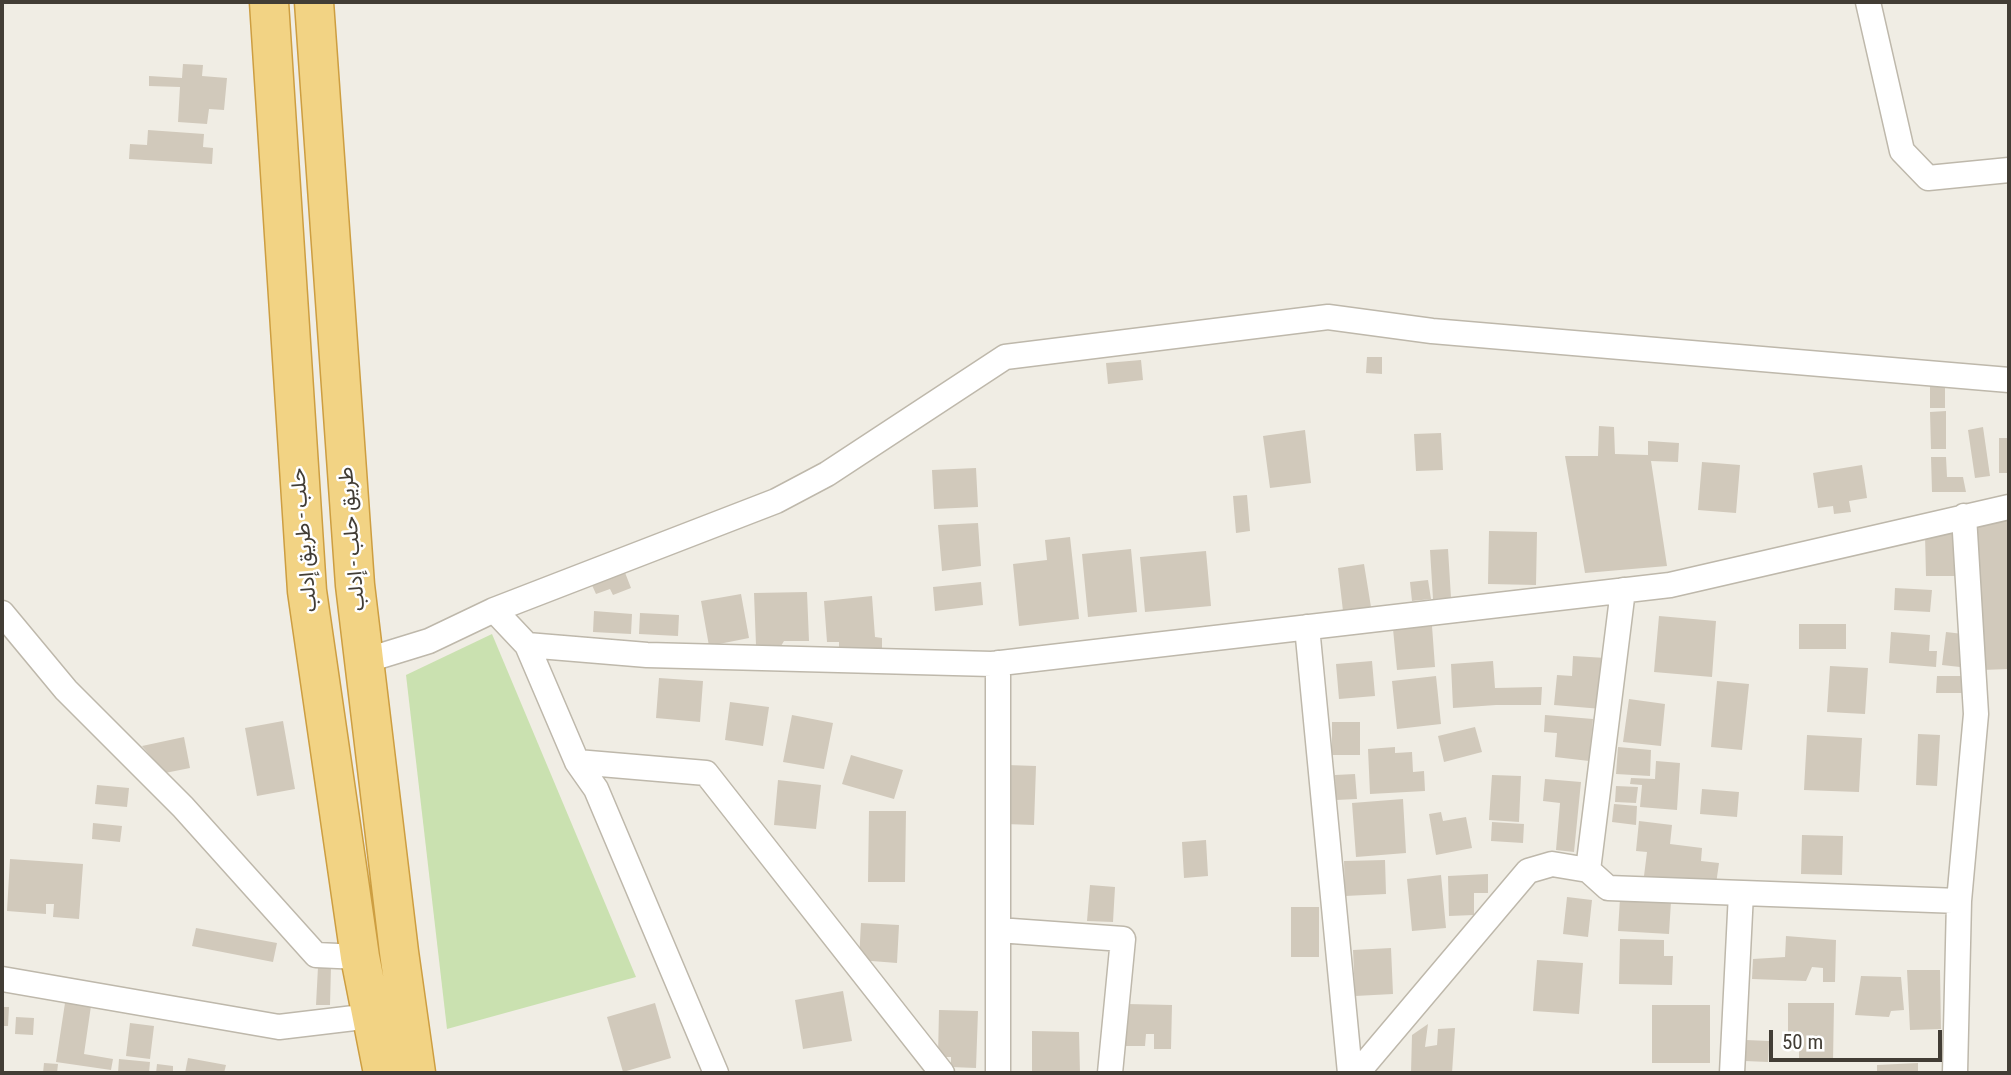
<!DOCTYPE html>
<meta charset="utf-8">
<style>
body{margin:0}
#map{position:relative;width:2011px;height:1075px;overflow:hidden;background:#f0ede4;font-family:"Roboto Condensed",sans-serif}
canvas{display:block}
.frame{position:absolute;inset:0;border:4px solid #423d35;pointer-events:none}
.scale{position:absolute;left:1769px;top:1030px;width:173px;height:32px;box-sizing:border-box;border:4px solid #423d35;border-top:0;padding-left:9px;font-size:21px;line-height:24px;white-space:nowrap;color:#423d35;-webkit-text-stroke:5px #fff;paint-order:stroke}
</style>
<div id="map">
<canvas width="2011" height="1075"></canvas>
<div class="frame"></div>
<div class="scale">50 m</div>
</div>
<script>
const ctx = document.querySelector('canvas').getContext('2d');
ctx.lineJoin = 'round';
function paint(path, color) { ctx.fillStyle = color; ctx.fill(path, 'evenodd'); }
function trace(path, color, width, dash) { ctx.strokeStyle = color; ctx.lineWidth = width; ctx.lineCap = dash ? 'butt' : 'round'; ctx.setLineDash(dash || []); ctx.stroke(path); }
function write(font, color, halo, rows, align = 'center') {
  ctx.font = font + ' "Roboto Condensed",Vazirmatn,sans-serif'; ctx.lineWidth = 5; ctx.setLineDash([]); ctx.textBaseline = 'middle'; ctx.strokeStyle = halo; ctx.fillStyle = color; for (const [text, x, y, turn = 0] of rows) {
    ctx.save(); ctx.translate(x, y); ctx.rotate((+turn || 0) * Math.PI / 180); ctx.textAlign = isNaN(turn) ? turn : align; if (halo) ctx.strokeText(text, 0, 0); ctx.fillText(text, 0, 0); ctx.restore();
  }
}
const green = new Path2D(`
 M492,634L636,977L447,1029L406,675Z`);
const building = new Path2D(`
 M183,64L203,65L202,76L227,78L224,110L209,109L207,124L178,122L180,87L149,86V76L182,78Z
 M148,130L204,134L203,147L213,148L212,164L129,159L130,144L147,145Z
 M1367,357H1382V374L1366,373Z
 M1141,360L1143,380L1108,384L1106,363Z
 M1930,386H1945V408H1930Z
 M1946,411V449H1931L1930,412Z
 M1599,426L1614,427L1615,454L1648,455V441L1679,443L1678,462L1651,461L1667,566L1585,573L1565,456H1598Z
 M1983,427L1990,476L1975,478L1968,430Z
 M1305,430L1311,483L1270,488L1263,436Z
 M1441,433L1443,470L1416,471L1414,434Z
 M1999,438H2009V473H1999Z
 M1931,457H1946L1947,477H1963L1966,492H1932Z
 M1702,462L1740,465L1736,513L1698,510Z
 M1862,465L1867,498L1849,501L1851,512L1834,514L1833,506L1818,508L1813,473Z
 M976,468L978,507L934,509L932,470Z
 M1247,495L1250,531L1236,533L1233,496Z
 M2009,517V669L1982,670L1975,520Z
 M978,523L981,566L942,571L938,525Z
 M1957,526L1958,576H1926L1925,535Z
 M1489,531L1537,532L1536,585L1488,584Z
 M1070,537L1079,619L1019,626L1013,564L1047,560L1045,540Z
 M1131,549L1137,612L1088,617L1082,554Z
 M1448,549L1451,598L1433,599L1430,550Z
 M1206,551L1211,606L1145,612L1140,557Z
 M1364,564L1371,607L1343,611L1338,568Z
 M624,570L631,588L613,595L610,589L596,594L591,583Z
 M1428,580L1431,599L1412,601L1410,582Z
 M981,582L983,605L935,611L933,587Z
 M1895,588L1932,590L1930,612L1894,610Z
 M807,592L809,641H784L781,646L756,645L754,593Z
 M741,594L749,638L709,646L701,601Z
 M872,596L875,637L882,638V651L839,649V642H827L824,601Z
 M594,611L632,614L631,634L593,632Z
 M640,613L679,615L678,636L639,634Z
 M1659,616L1716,621L1712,677L1654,672Z
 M1799,624H1846V649H1799Z
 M1432,626L1435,667L1397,670L1393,629Z
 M1891,632L1930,635L1929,651H1937L1936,667L1889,663Z
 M1946,632L1963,634L1960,667L1942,665Z
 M1573,656L1606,658L1602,709L1554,705L1557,675L1572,676Z
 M1372,661L1375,696L1339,699L1336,664Z
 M1493,661L1495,688L1542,687L1541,705H1496L1453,708L1451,664Z
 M1830,666L1868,668L1865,714L1827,712Z
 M1436,676L1441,724L1397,729L1392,681Z
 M1937,676H1963L1964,693H1936Z
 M659,678L703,681L700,722L656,718Z
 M1717,681L1749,684L1742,750L1711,747Z
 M1629,699L1665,704L1661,746L1623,742Z
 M730,702L769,707L763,746L725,740Z
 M792,715L833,723L824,769L783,762Z
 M1545,715L1593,719L1589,761L1555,757L1557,733L1544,732Z
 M283,721L295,789L257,796L245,728Z
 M1332,722H1360V755H1332Z
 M1475,727L1482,752L1444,762L1438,736Z
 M1918,734L1940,735L1937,786L1916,785Z
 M1807,735L1862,738L1859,792L1804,790Z
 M184,737L190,768L165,773L142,746Z
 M1395,747V753L1412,752L1413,772L1424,771L1425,791L1370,794L1368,749Z
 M1618,747L1651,750L1650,776L1616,774Z
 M851,755L903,770L894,799L842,784Z
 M1656,761L1680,763L1677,810L1640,807L1642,785L1630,784L1631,778L1655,779Z
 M1007,765L1036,766L1034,825L1005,824Z
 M1355,774L1357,799L1336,800L1335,775Z
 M1492,775L1521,776L1519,822L1489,820Z
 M1545,779L1581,782L1574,852L1556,850L1560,803L1543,801Z
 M778,780L821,785L816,829L774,825Z
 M97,785L129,788L127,807L95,804Z
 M1616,786L1638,787L1636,803L1615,802Z
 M1702,789L1739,792L1737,817L1700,814Z
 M1403,799L1406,853L1356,857L1352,803Z
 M1614,804L1637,806L1636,825L1612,822Z
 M869,811H906L905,882H868Z
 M1441,812L1443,821L1466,817L1472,848L1436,855L1429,814Z
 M1639,821L1672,825L1670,844L1702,848L1701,861L1719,863L1716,884L1644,876L1647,852L1636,851Z
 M1492,822L1524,824L1523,843L1491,841Z
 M93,823L122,826L120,842L92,839Z
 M1802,835L1843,836L1842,875L1801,874Z
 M1206,840L1208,876L1184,878L1182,842Z
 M10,859L83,864L79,919L53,917L54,904H46V914L7,911Z
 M1385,860L1386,894L1345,896L1344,861Z
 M1488,874V893H1474V915L1449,916L1448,876Z
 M1441,875L1446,928L1412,931L1407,879Z
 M1090,885L1115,887L1113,922L1087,921Z
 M1567,897L1592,900L1588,937L1563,934Z
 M1620,898L1671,901L1669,934L1618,931Z
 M1291,907H1319V957H1291Z
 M861,923L899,925L897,963L859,960Z
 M196,928L277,943L273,962L192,946Z
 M1786,936L1836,940L1835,982H1823V968L1812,967L1806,981L1752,979L1753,959L1785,957Z
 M1620,939L1664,940V956H1673L1672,985L1619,984Z
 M1391,948L1393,994L1355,996L1353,950Z
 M1537,960L1583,963L1579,1014L1533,1011Z
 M318,967H331L330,1005H316Z
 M1907,970H1940L1941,1029L1910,1030Z
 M1861,976L1901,977L1904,1010L1891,1011L1889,1017L1855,1015Z
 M843,991L852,1041L803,1049L795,1000Z
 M65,1003L91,1006L84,1054L113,1059L111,1070L56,1062Z
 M655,1003L671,1058L623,1072L607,1017Z
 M1788,1003H1834L1833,1062H1799V1039H1788Z
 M1127,1004L1172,1005L1171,1049H1154V1034H1146L1145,1046H1125Z
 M1652,1005H1710V1063H1652Z
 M2,1007H9L8,1026H2Z
 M939,1010L978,1011L976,1068L951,1067V1057H938Z
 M16,1017L34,1018L33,1035L15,1034Z
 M130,1023L154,1026L150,1059L126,1056Z
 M1428,1024L1425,1047L1437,1045L1438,1029L1455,1028L1452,1073H1411L1412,1035Z
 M1032,1031L1079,1032L1080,1073H1032Z
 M1746,1040L1769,1041L1768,1062L1745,1061Z
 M188,1058L226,1065L224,1073H185Z
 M119,1059L150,1062L149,1073H118Z
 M44,1063L58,1064L57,1073H43Z
 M1918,1063V1073H1877V1065Z
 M157,1064L173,1066V1073H156Z`);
const minor = new Path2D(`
 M1868,2L1902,151L1928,178L2009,170
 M1623,590L1588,870L1608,888L1959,901
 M494,610L527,645L577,762L596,789L716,1073
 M2,613L66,690L183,807L316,955L360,957
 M1307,627L1350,1073
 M527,645L647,655L992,664L1670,585L2009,507
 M364,661L429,641L494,610L776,501L827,474L1005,357L1328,317L1432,331L2009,380
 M577,762L706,773L942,1073
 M998,930L1123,939L1110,1073
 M2,979L279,1027L371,1016
 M998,1073V663
 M1353,1073L1364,1065L1528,871L1552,864L1588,870
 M1732,1073L1741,893
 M1955,1073L1959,901L1976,714L1964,516`);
const trunk = new Path2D(`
 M269,2L307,591L360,957L383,1073
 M314,2L355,585L399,952L416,1073`);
const streetNames = [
 ["طريق حلب - إدلب",353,539,-95],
 ["حلب - طريق إدلب",305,540,-95]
];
paint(green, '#cae1b0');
paint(building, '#d1c9bb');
trace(minor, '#beb8ab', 27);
trace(trunk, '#cd9e41', 41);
trace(minor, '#fff', 24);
trace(trunk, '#f2d384', 38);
write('21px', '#423d35', '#fff', streetNames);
</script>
